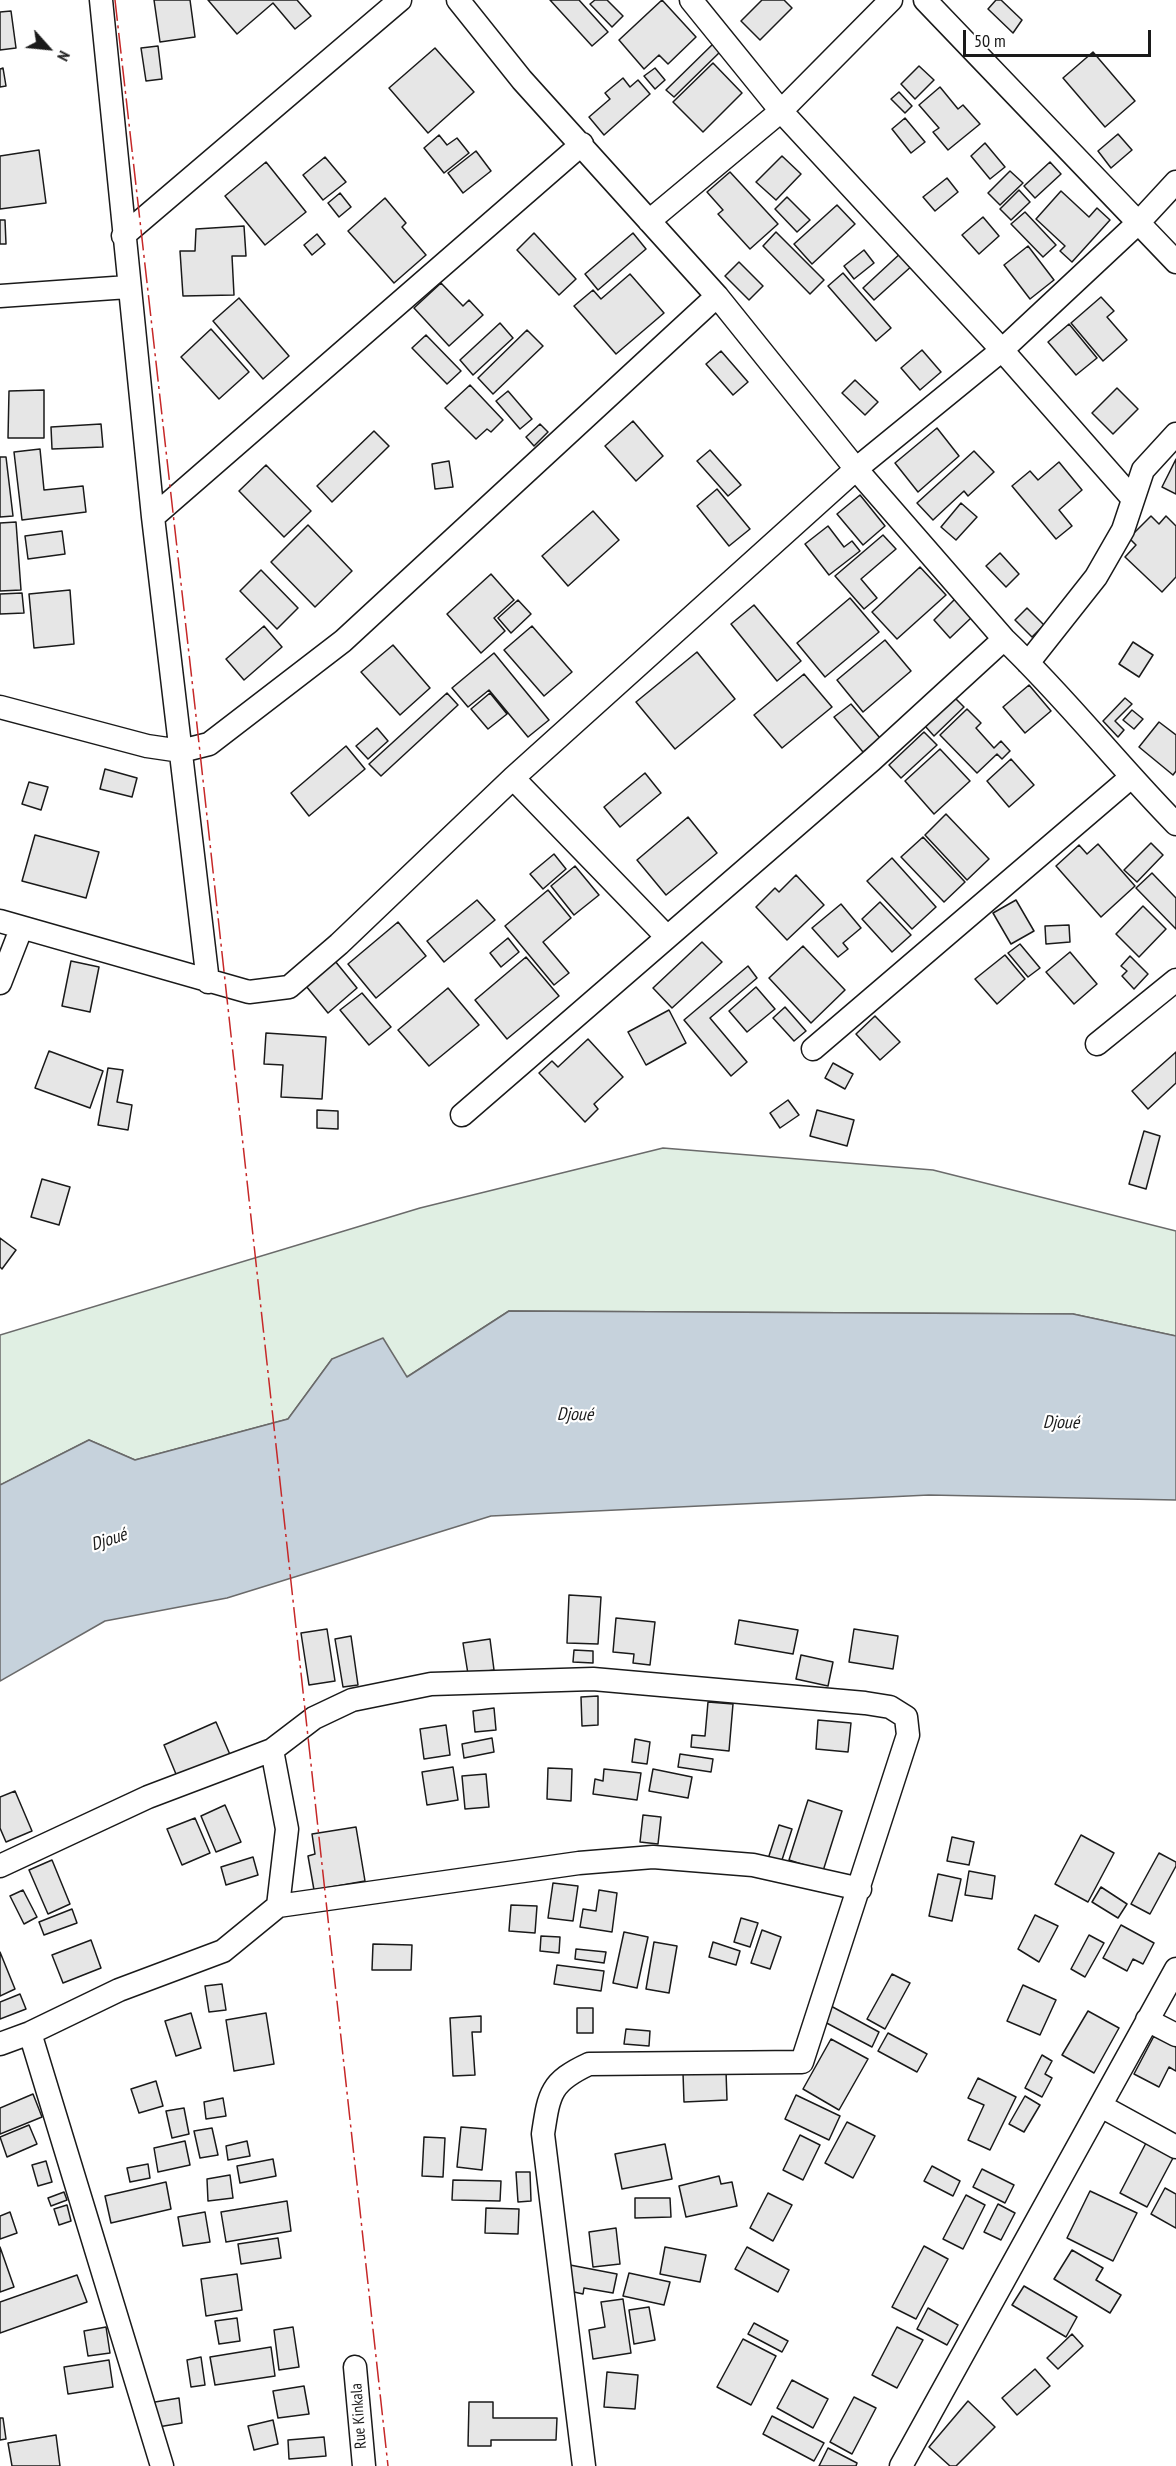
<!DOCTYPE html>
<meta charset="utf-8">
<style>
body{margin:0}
#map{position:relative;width:1176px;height:2466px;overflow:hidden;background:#fff;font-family:"PT Sans Narrow",sans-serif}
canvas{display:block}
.north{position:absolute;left:18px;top:18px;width:60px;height:60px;-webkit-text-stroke:4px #fff;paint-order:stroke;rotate:117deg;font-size:16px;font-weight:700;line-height:24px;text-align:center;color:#1a1a1a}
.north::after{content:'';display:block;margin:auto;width:21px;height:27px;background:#1a1a1a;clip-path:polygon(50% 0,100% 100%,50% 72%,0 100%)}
.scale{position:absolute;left:963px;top:30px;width:188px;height:27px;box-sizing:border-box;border:3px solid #1a1a1a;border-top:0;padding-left:8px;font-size:18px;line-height:21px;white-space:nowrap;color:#1a1a1a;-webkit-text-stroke:4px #fff;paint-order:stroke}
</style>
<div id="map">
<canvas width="1176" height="2466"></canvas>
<div class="north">N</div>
<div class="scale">50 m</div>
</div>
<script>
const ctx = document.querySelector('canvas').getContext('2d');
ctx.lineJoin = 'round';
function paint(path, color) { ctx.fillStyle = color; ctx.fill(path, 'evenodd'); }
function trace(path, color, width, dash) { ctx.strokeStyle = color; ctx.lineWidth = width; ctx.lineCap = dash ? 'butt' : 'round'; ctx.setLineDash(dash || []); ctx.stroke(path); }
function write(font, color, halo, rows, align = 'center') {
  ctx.font = font + ' "PT Sans Narrow",sans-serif'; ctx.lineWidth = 4.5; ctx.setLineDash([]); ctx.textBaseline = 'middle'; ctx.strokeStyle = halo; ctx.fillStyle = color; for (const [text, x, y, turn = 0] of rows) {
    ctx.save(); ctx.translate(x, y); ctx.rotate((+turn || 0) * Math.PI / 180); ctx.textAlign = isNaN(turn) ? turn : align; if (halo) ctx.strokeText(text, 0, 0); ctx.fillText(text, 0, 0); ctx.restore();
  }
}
const green = new Path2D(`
 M663,1148L933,1170L1176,1231V1336L1073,1314L509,1311L407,1377L332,1359L288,1419L135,1460L89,1440L0,1485V1335L420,1208Z`);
const water = new Path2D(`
 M509,1311L1073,1314L1176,1336V1500L929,1495L491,1516L227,1598L105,1621L0,1681V1485L89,1440L135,1460L288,1419L332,1359L383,1338L407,1377Z`);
const building = new Path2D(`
 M154,0H190L195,37L160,42Z
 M208,0H297L311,16L295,29L273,3L237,34Z
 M550,0H579L608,32L592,46Z
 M595,0H607L623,16L612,27L590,4Z
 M662,0L696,37L668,64L659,55L644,69L619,40Z
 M762,0H784L792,8L760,40L741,21Z
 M996,0H1001L1022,20L1013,33L988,9Z
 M11,11L16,48L0,50V12Z
 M715,42L722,50L674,97L666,90Z
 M158,46L162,79L146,81L141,48Z
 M435,48L474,92L428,133L389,88Z
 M1093,52L1135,101L1105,127L1063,78Z
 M713,63L742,93L703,132L673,102Z
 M919,66L934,80L915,99L901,84Z
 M3,68L6,86L0,87V69Z
 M655,68L665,80L655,89L644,76Z
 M623,78L630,87L638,80L650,94L604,135L589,117L610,99L605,93Z
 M940,87L958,109L963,105L980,124L948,150L933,132L939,128L919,105Z
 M899,92L912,106L905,113L891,99Z
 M905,118L925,142L911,153L892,129Z
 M1118,134L1132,150L1111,168L1098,151Z
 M439,135L447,145L457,138L469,153L444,173L424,148Z
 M985,143L1005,167L990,179L971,156Z
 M39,150L46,203L0,209V156Z
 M476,151L491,171L463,193L448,173Z
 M782,156L801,174L776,200L756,182Z
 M325,157L346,182L323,200L303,175Z
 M266,162L306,212L265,245L225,196Z
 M1050,162L1061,174L1035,198L1024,186Z
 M1010,171L1023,183L1000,205L988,193Z
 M730,172L778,224L750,249L718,214L723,210L707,192Z
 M947,178L958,192L935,211L923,197Z
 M1019,190L1030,202L1011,220L1000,209Z
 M1061,191L1089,217L1097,208L1110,220L1072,262L1060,251L1065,246L1036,219Z
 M340,193L351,207L339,217L328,203Z
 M787,197L810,220L797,232L775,209Z
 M385,198L406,223L402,227L426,255L394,283L348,231Z
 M837,205L855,224L812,264L794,244Z
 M1025,212L1056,245L1043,257L1011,224Z
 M983,217L999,236L979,254L962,235Z
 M0,220H5L6,244H0Z
 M244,226L246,256H232L234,295L183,296L180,251H195L196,229Z
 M776,232L824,280L810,294L763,246Z
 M534,233L576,279L559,295L517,250Z
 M633,233L646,249L598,290L585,274Z
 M317,234L325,244L312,255L304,245Z
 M1028,246L1054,280L1030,299L1004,265Z
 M864,250L874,263L854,279L844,266Z
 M903,251L914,264L874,300L863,288Z
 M739,262L763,286L749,300L725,276Z
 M843,273L891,328L876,341L828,286Z
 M630,274L664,313L616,354L574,306L593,290L601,299Z
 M441,283L463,306L469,300L483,315L449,346L414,308Z
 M1101,297L1114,311L1107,317L1127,340L1103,361L1071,323Z
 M239,298L289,356L263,379L213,321Z
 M500,323L513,338L473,375L460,360Z
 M1069,324L1097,358L1076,375L1048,342Z
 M211,329L249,372L219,399L181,357Z
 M527,330L543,346L493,394L478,378Z
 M426,335L461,371L447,384L412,348Z
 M922,350L941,372L920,390L901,368Z
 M721,351L748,382L733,395L706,364Z
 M855,380L878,402L865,415L842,393Z
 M470,385L503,420L491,432L487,429L476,439L445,408Z
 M1117,388L1138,409L1113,434L1092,413Z
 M44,390V438H8L9,391Z
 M508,391L532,419L520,429L496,401Z
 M633,421L663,456L636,481L605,446Z
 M101,424L103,447L52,449L51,427Z
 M540,424L548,432L534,446L526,437Z
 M937,428L959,456L918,492L895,463Z
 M374,431L389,446L332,502L317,486Z
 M40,449L44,490L83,486L86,512L22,520L14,452Z
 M710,450L741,485L728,496L697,461Z
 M974,451L994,472L968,496L964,491L933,520L917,503Z
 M0,457H6L13,516L0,517Z
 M1176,459V494L1162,487Z
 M449,461L453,487L435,489L432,464Z
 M1059,462L1082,490L1059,510L1072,526L1056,539L1012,486L1030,471L1038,480Z
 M266,465L311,511L284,537L239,491Z
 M717,489L750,529L729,546L697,506Z
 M860,495L885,526L863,545L837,514Z
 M961,503L977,517L956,540L941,527Z
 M593,511L619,540L568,586L542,556Z
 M1151,516L1159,524L1166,516L1176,526V577L1162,592L1125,557L1136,545L1129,538Z
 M16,522L21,590L0,591V523Z
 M308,525L352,571L315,607L271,562Z
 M828,526L844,547L852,541L860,551L829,575L805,544Z
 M62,531L65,554L28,559L25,536Z
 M883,535L896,549L861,579L877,598L864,609L835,576Z
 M1000,553L1019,574L1006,587L986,566Z
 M920,567L946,595L897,639L872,612Z
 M261,570L298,608L277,629L240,591Z
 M491,574L514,600L494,618L505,631L481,653L447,614Z
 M70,590L74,644L34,648L29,594Z
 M22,593L24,613L0,614V594Z
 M850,598L879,632L825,677L797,643Z
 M955,599L972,617L950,638L934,620Z
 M518,600L531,614L511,633L498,618Z
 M754,605L801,661L777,681L731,624Z
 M1027,608L1044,625L1032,637L1015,620Z
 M264,626L282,647L244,680L226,659Z
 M532,626L572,672L544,696L504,650Z
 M885,640L911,671L863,712L837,680Z
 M1133,642L1153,655L1139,677L1119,664Z
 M393,645L430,688L400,715L361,672Z
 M697,652L735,699L675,749L636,702Z
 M494,653L549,720L528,737L489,690L468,707L452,688Z
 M804,674L832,707L782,748L754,715Z
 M1029,685L1051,711L1025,733L1003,707Z
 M447,693L458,705L381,776L369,764Z
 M490,693L507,714L488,729L471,709Z
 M954,697L964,707L934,736L925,726Z
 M1125,698L1132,704L1115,721L1124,730L1118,737L1103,721Z
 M851,704L880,738L863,752L834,717Z
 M967,709L981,723L976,728L994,748L1001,741L1010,751L1002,759L997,754L977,773L940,735Z
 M1132,710L1143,719L1134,729L1123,720Z
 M1159,722L1176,735V771L1173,775L1139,747Z
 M377,728L388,741L368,759L356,746Z
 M924,732L937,745L901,778L889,765Z
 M346,746L365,769L309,816L291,793Z
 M940,749L970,781L934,814L905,781Z
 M1011,759L1034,785L1009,807L987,781Z
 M105,769L137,778L132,797L100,789Z
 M645,773L661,793L620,827L604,807Z
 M29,782L48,787L41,810L22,804Z
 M946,814L989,859L967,880L925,835Z
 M688,817L717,853L666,895L637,860Z
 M35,835L99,852L86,898L22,881Z
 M923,837L965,882L944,902L901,857Z
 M1151,843L1163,855L1137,882L1124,870Z
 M1098,844L1135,886L1101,917L1056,866L1079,845L1087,854Z
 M554,854L566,869L543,889L530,874Z
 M892,858L936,907L912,929L867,881Z
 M575,866L599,895L574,915L551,886Z
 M1152,873L1176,898V929L1136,888Z
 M796,875L824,905L787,940L756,907L775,888L779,892Z
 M548,890L571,918L543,942L569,973L554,985L505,926Z
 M477,900L495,920L444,962L427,941Z
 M1016,900L1034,931L1011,944L993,913Z
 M880,902L911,935L892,952L862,919Z
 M841,904L861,928L843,943L848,949L838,957L812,928Z
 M1143,906L1166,929L1139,957L1116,934Z
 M398,922L426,956L376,998L348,964Z
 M1069,925L1070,942L1046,944L1045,926Z
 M508,938L519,952L501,967L490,953Z
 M702,942L722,962L672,1008L653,988Z
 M1020,944L1040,968L1028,977L1008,953Z
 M803,946L845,990L811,1023L769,978Z
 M1070,952L1097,984L1074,1004L1046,972Z
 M1005,955L1025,979L997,1004L975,979Z
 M1130,956L1148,974L1134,989L1122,976L1127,971L1121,966Z
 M526,957L559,996L507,1039L475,1000Z
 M71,961L99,967L90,1012L62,1006Z
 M335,961L357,988L328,1013L306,986Z
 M748,966L757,978L710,1018L747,1062L731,1076L684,1020Z
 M756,987L775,1009L747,1032L729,1011Z
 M448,988L479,1025L429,1066L398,1030Z
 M362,993L391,1027L369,1045L340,1010Z
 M785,1007L806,1031L794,1041L773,1018Z
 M669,1010L686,1043L646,1065L628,1032Z
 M875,1016L900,1042L880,1060L856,1034Z
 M266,1033L326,1037L322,1099L281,1097L283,1065L264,1064Z
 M588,1039L623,1077L594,1104L598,1109L585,1122L539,1073L552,1061L558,1067Z
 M49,1051L103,1071L90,1108L35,1088Z
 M1176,1052V1083L1148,1109L1132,1091Z
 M833,1063L853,1074L845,1089L825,1078Z
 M108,1068L123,1070L117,1102L132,1105L128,1130L98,1125Z
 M788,1100L799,1115L780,1128L770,1113Z
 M317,1110L338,1111V1129L317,1128Z
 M817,1110L854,1120L847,1146L810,1136Z
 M1144,1131L1160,1136L1146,1189L1129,1184Z
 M42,1179L70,1187L59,1225L31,1217Z
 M0,1238L16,1250L2,1269L0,1267Z
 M569,1595L601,1597L598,1644L567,1643Z
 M616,1618L655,1622L650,1665L633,1663L634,1654L613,1652Z
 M739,1620L798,1630L793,1654L735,1644Z
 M327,1629L335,1681L309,1685L301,1633Z
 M854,1629L898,1636L893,1669L849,1662Z
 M351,1636L358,1685L343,1687L335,1639Z
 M490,1639L494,1670L468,1674L463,1643Z
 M574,1650L593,1651V1663L573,1662Z
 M801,1655L833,1662L828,1686L796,1679Z
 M598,1696V1725L582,1726L581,1697Z
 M708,1702L733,1704L729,1751L691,1747L692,1735L705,1736Z
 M494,1708L496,1730L475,1732L473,1711Z
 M818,1720L851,1723L848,1752L816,1749Z
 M216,1722L231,1757L178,1779L164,1745Z
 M446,1725L450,1755L424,1759L420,1729Z
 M492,1738L494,1752L464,1758L462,1744Z
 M635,1739L650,1742L647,1764L632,1762Z
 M680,1754L713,1759L711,1772L678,1767Z
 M453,1767L458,1800L427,1805L422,1772Z
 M548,1768L572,1769L571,1801L547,1799Z
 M604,1769L641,1773L637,1800L593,1794L595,1779L603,1781Z
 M653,1769L692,1777L688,1798L649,1791Z
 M486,1774L489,1807L465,1809L462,1776Z
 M15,1791L32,1831L6,1842L0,1828V1797Z
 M808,1800L842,1811L823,1871L789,1860Z
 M225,1805L241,1842L216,1852L201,1816Z
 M643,1815L661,1817L658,1844L640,1842Z
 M195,1818L210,1853L182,1865L167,1829Z
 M779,1825L792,1829L781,1863L768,1859Z
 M356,1827L365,1881L314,1890L308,1856L315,1854L312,1834Z
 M1081,1835L1114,1853L1088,1902L1055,1884Z
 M952,1837L974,1842L969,1865L947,1861Z
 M1159,1853L1176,1862V1866L1150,1914L1131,1904Z
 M253,1857L258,1875L226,1885L221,1867Z
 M52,1860L70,1904L48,1914L29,1870Z
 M969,1871L995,1876L992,1899L965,1895Z
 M938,1874L961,1879L952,1921L929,1916Z
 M553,1883L578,1886L573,1921L548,1918Z
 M1101,1887L1127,1904L1118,1918L1092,1902Z
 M23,1890L37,1917L24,1924L10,1896Z
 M599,1890L617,1893L612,1932L580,1927L583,1909L596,1911Z
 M511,1905L537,1906L535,1933L509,1931Z
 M72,1909L77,1923L44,1935L39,1922Z
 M1035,1915L1058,1926L1039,1962L1018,1949Z
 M741,1918L758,1923L750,1947L734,1942Z
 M1121,1925L1154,1943L1143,1964L1133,1959L1127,1971L1103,1958Z
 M762,1930L781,1937L770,1969L751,1963Z
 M624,1932L648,1937L637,1988L613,1983Z
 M1089,1935L1104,1943L1085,1977L1071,1969Z
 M541,1936L560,1937L559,1953L540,1951Z
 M91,1940L101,1968L63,1983L52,1955Z
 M654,1942L677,1946L669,1993L646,1989Z
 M713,1942L740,1951L736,1965L709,1957Z
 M373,1944L412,1945L411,1970H372Z
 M576,1949L606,1952L604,1963L575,1959Z
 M0,1952L15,1989L0,1996Z
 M557,1965L604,1971L601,1991L554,1984Z
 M892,1974L910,1983L885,2029L867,2019Z
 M222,1984L226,2010L209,2012L205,1986Z
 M1023,1985L1056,2000L1040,2035L1007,2021Z
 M20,1994L26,2009L0,2019V2002Z
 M829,2005L879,2032L872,2047L821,2020Z
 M577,2008H593V2033H577Z
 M1088,2011L1119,2028L1094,2073L1062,2055Z
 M191,2013L201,2048L176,2056L165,2021Z
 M266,2013L274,2064L234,2071L226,2020Z
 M481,2016V2032H472L475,2075L453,2076L450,2018Z
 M626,2029L650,2031L649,2046L624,2044Z
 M888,2033L927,2054L917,2072L878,2051Z
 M1154,2036L1176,2047V2071L1169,2067L1159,2087L1134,2074Z
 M831,2039L868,2059L839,2110L803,2089Z
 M1042,2055L1052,2061L1045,2074L1052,2078L1042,2097L1025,2088Z
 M726,2071L727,2100L684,2102L683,2073Z
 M978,2078L1016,2097L990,2150L968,2140L984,2105L968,2098Z
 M156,2081L163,2106L139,2113L131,2089Z
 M33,2094L42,2117L0,2134V2108Z
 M796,2095L840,2116L829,2140L785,2119Z
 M1025,2096L1040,2105L1024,2132L1009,2124Z
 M223,2098L226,2116L206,2119L204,2102Z
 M184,2108L189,2134L172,2138L166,2111Z
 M847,2122L875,2136L853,2178L825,2163Z
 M29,2125L37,2144L7,2157L0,2137Z
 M461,2127L486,2129L482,2170L457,2167Z
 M212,2128L218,2155L200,2158L194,2131Z
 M800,2135L820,2145L803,2180L783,2170Z
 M424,2137L445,2138L443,2177L422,2176Z
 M185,2141L190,2165L158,2172L154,2148Z
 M247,2141L250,2156L228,2160L226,2146Z
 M1146,2143L1173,2158L1147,2207L1120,2193Z
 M665,2144L672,2179L622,2189L615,2154Z
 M273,2159L276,2176L240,2183L237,2166Z
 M46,2161L52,2182L38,2186L32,2165Z
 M148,2164L150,2178L130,2182L127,2168Z
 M932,2166L960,2181L953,2196L924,2181Z
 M982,2169L1014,2185L1005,2203L973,2187Z
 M516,2172H530L531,2201L518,2202Z
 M230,2175L233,2198L208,2201L207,2179Z
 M719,2176L721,2184L732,2182L737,2206L686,2217L679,2186Z
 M453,2180L501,2181L500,2201L452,2200Z
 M166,2182L171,2209L111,2223L105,2196Z
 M1165,2188L1176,2194V2228L1151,2214Z
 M1090,2191L1137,2213L1113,2261L1067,2238Z
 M64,2192L67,2200L51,2206L48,2198Z
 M768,2193L792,2205L773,2241L750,2228Z
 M966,2195L985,2205L963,2249L943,2239Z
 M635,2198H670L671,2217L635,2218Z
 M287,2201L291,2231L226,2242L221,2212Z
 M998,2204L1015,2213L1001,2240L984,2232Z
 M67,2205L71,2221L59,2225L54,2209Z
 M486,2208L519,2209L518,2234L485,2233Z
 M10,2212L17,2233L0,2239V2216Z
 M205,2212L210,2242L183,2246L178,2217Z
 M616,2228L620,2264L593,2267L589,2232Z
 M278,2238L281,2258L241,2264L238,2244Z
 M924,2246L948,2259L916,2319L892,2307Z
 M0,2247L14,2287L0,2292Z
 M665,2247L706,2255L700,2282L660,2274Z
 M747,2247L789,2270L778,2292L735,2269Z
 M1072,2250L1103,2268L1096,2280L1121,2295L1110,2313L1054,2279Z
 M570,2265L617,2274L613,2293L584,2288L583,2294L565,2290Z
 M629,2273L670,2282L664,2305L623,2296Z
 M237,2274L242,2310L206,2316L201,2279Z
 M77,2275L87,2302L0,2333V2302Z
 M1024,2286L1077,2317L1066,2337L1012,2305Z
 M623,2299L631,2353L593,2359L589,2330L605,2327L601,2302Z
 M649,2307L655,2340L634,2344L629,2310Z
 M928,2308L958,2325L947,2345L917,2329Z
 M237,2318L240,2341L219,2344L215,2321Z
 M754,2323L788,2341L782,2352L748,2334Z
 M106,2327L110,2353L88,2356L84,2331Z
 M293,2327L299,2367L279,2370L274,2330Z
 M897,2327L923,2340L897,2388L872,2375Z
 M1072,2334L1083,2346L1058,2369L1047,2358Z
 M743,2339L776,2356L751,2405L717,2387Z
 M271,2347L275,2376L215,2385L210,2357Z
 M201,2357L205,2385L191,2387L187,2360Z
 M109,2360L113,2387L68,2394L64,2367Z
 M1035,2369L1050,2386L1017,2415L1002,2398Z
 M607,2372L638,2375L635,2409L604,2407Z
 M792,2380L828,2399L813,2428L777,2408Z
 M304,2386L309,2414L278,2418L273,2391Z
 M854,2397L876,2408L852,2454L830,2442Z
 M179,2398L182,2423L152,2428L149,2403Z
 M968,2401L995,2427L956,2466H950L929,2447Z
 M469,2402H493V2418H557L556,2440H491V2446H468Z
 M772,2416L824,2443L814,2461L763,2434Z
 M0,2418H3L6,2439L0,2440Z
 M273,2420L278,2444L254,2450L248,2426Z
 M56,2435L60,2466H12L8,2443Z
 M324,2437L326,2456L289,2459L288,2440Z
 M828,2448L857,2463L856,2466H819Z`);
const minor = new Path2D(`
 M101,0L153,517L208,982
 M458,0L522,80L717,296L856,469L1004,639C1065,697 1117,764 1176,824
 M691,0L781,111L1002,350L1133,499
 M925,0L1176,262
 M649,221L781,111L891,0
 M123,236L400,0
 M0,296L128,287
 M153,517L582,144
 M1028,663L1096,577L1123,530L1143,470L1176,434
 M0,707L147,746L181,751L209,744L343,641L717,296
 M513,778L667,937
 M0,921L249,992L289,987L339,944L513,778L856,469L1002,350L1139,222L1176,182
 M0,983L21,929
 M1097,1044L1176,980
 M813,1049L1130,778
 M462,1115L872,760L1004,639
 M272,1750L287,1829L278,1906
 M0,1866L148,1797L272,1750L314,1718L352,1700L431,1684L593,1679L865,1703L890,1707L906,1717L908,1735L802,2062L589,2064C550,2082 549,2094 543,2134L584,2466
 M1147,2020L1176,2035
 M30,2033L162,2466
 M0,2044L30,2033L119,1990L223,1951L278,1906L579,1863L653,1857L753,1865L860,1889
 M1101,2106L1176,2147
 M355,2367L364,2466
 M901,2466L1176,1969`);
const power = new Path2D(`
 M115,0L195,707L388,2466`);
const streetNames = [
 ["Rue Kinkala",359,2416,-94]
];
const waterNames = [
 ["Djoué",575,1415,1],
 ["Djoué",1061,1423,1],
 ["Djoué",109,1540,-18]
];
paint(green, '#e0efe3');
trace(green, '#6a6a6a', 1.5);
paint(water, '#c6d2dc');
trace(water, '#6a6a6a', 1.5);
paint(building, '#e6e6e6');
trace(building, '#1a1a1a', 1.5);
trace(minor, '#1a1a1a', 25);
trace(minor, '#fff', 22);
trace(power, '#c62828', 1.5, [21, 4.5, 3, 4.5]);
write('16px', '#1a1a1a', '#fff', streetNames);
write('italic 18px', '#1a1a1a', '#fff', waterNames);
</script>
